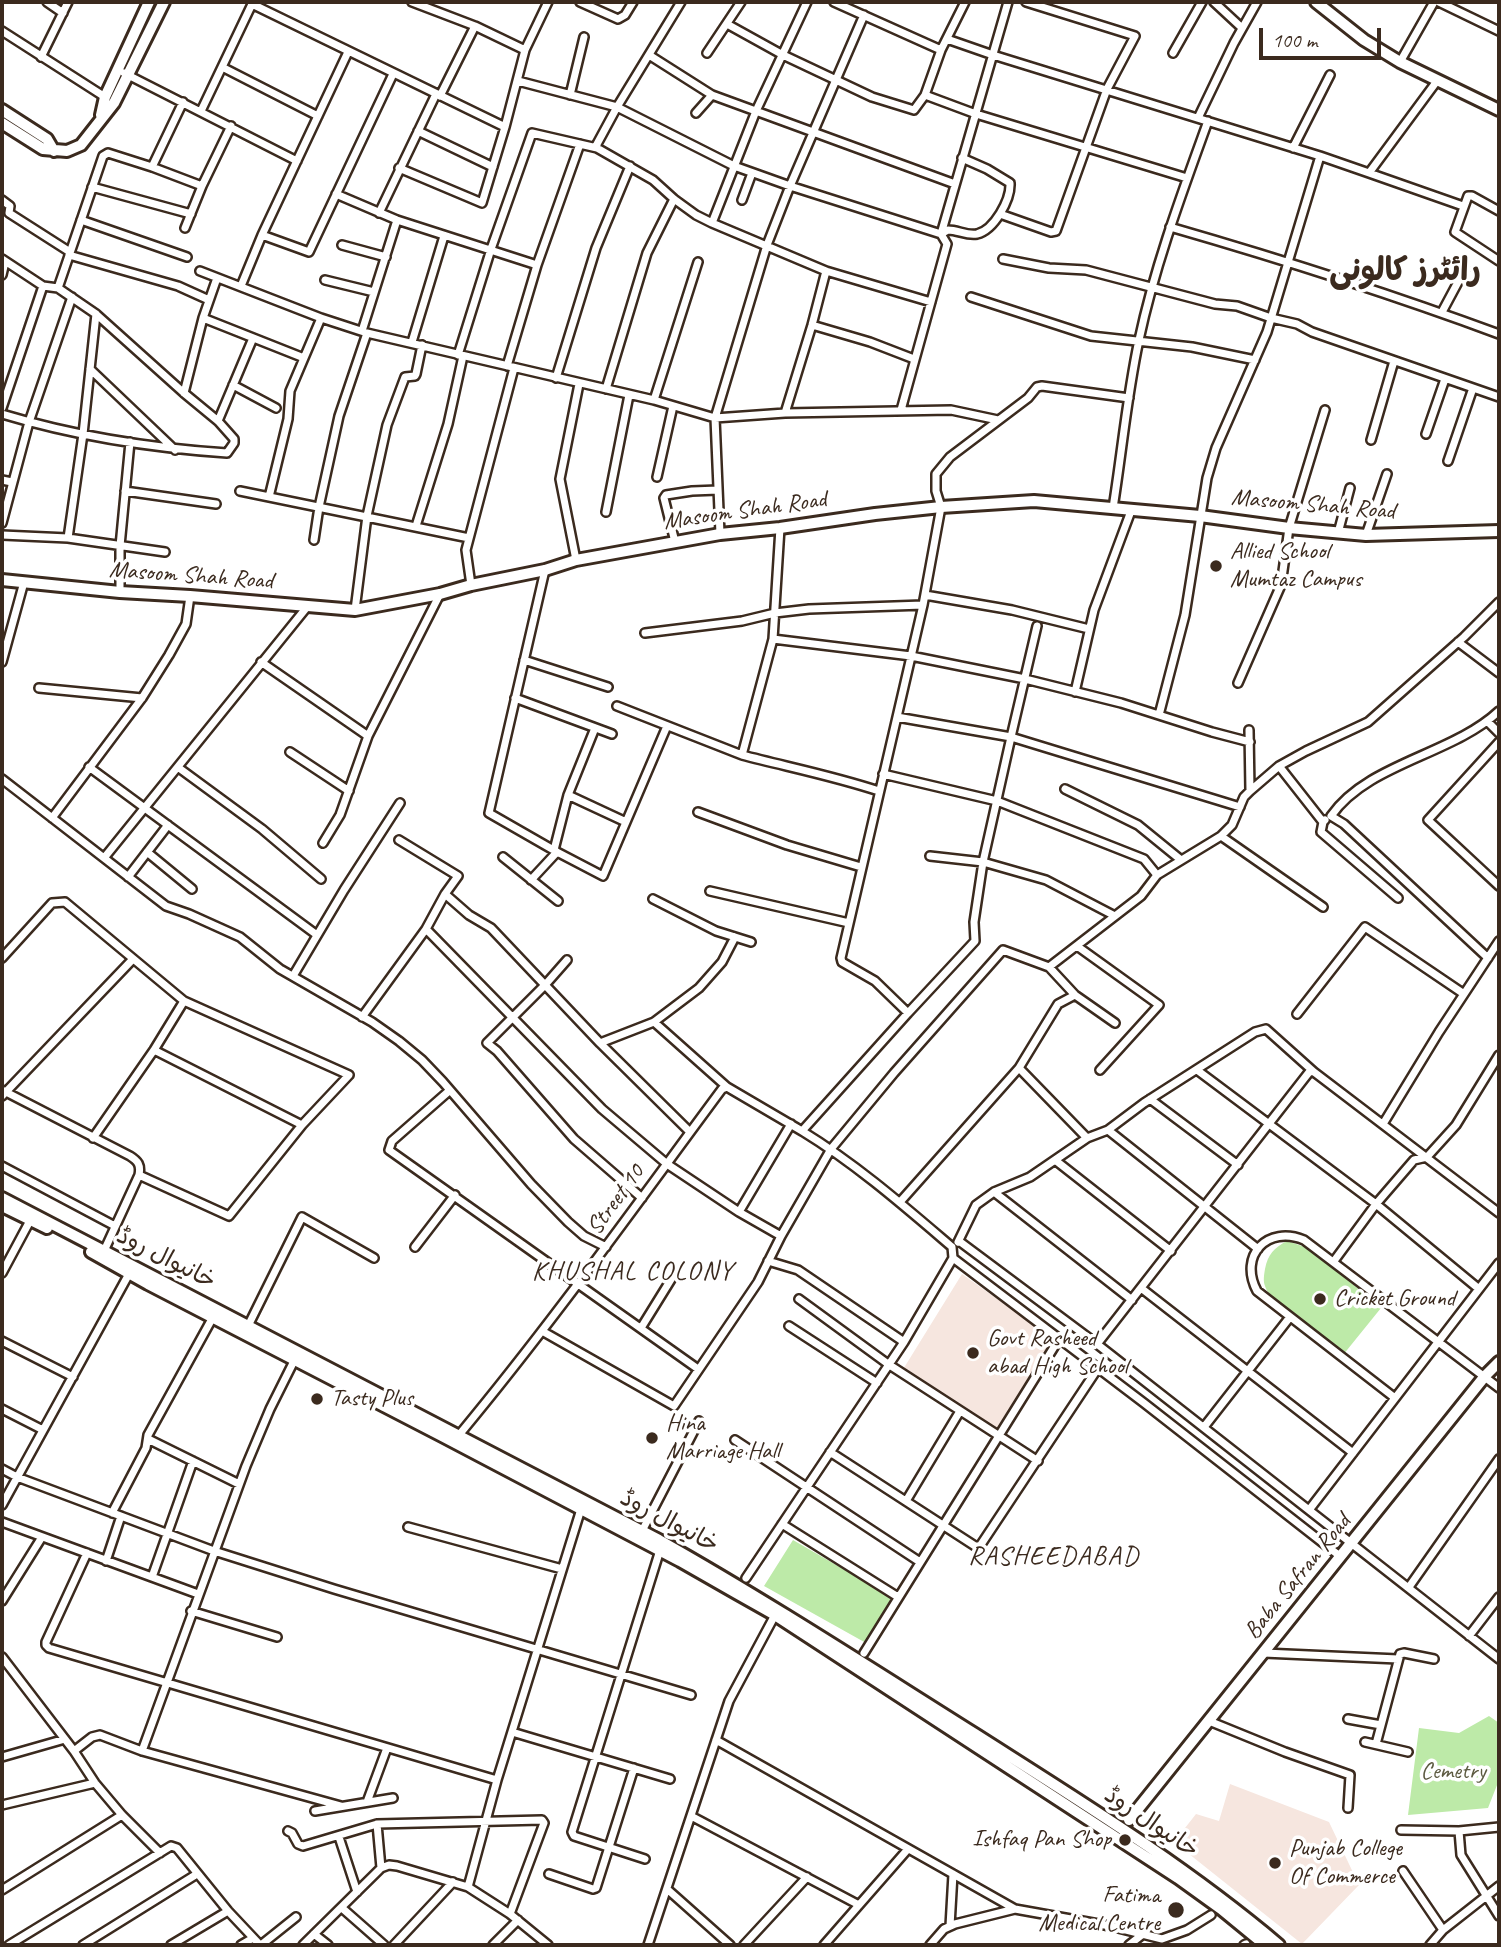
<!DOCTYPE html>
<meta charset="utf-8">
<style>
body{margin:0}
#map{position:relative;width:1501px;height:1947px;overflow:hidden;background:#fff;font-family:Caveat,sans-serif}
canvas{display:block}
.frame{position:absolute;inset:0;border:4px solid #3b2a1e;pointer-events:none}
.scale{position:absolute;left:1259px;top:28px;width:122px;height:32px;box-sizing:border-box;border:4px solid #3b2a1e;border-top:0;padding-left:9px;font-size:21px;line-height:24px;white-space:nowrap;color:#3b2a1e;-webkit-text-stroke:5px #fff;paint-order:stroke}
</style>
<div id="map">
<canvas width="1501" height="1947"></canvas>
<div class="frame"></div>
<div class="scale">100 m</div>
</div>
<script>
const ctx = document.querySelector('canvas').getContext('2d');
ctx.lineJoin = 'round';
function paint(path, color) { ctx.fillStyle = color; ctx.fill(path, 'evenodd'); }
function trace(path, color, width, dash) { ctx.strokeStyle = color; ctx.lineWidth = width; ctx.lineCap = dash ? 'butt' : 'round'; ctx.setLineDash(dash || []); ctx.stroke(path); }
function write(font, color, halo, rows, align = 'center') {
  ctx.font = font + ' Caveat,"Playpen Sans Arabic",sans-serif'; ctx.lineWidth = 7; ctx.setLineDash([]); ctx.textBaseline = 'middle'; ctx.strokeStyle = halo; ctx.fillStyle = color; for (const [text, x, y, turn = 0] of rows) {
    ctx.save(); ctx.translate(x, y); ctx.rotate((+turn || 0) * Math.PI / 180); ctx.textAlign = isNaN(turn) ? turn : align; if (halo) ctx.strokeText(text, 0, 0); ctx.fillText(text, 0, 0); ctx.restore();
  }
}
const built = new Path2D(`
 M962,1274L1061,1344L1004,1434L902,1371Z
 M1230,1784L1329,1822L1359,1885L1302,1944L1174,1842L1196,1814L1219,1821Z`);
const green = new Path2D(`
 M1287,1241L1311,1249L1381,1308L1343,1355C1326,1342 1270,1305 1265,1286C1263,1281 1264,1275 1265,1269C1268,1254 1274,1248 1287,1241Z
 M793,1540L895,1599L866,1643L764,1586Z
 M1489,1716L1499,1723V1780L1488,1808L1408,1815L1419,1728L1459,1733Z`);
const street = new Path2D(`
 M47,2L63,13
 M412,2L475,26L525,50
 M580,2L618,19L625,15L633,2
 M834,2L941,50
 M1214,2L1242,28
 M1439,2L1499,31
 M252,4L505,127
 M727,24L783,55L872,97L914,110L925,95L941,50L965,2
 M2,31L105,97
 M947,39L993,55L1320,156L1369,173L1437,81
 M707,53L741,2
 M1173,53L1202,2
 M649,55L712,95L955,184
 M41,57L68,2
 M1400,62L1434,2
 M222,67L318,116
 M124,73L297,161
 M518,81L617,107L734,166L790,186L941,234L947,244L901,410
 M570,95L584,37
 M925,95L976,114L1187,178
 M440,96L475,26
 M201,111L253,2
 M696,113L712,95
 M1198,118L1234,43L1257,2
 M418,131L493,167
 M597,148V144L617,107L681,2
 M1293,148L1330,75
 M152,167L183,102
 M399,168L482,203L505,127L525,50L548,2
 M1369,173L1463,206
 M92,187L191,214
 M336,194L397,220L537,265
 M2,200L10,206L9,213L70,252
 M742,200L752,173
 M1499,211L1472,196H1468L1455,232L1499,261
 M379,213L436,94
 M1000,214L1051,232L1056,231L1107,89L1135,36L1026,2
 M81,220L187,257
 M712,223L756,111L807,2
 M1170,227C1281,259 1391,294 1499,334
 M185,228L202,186L231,126
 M941,234L1008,2
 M941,234L948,230C958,230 967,236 977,234C994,230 1011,200 1010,183L987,169L962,158
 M262,235L309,252L393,74
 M342,245L386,257
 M69,255L178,286L209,300
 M2,259L43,286L58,288L96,314L184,393L218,421L234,439V443L227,453C151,448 75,436 2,414
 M1003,259L1049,268L1086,270L1215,304L1237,306L1271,318L1297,324L1312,332L1499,397
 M200,271L321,318L367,333L654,400L715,418L785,413L951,410L998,420
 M2,275L5,262
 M325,280L374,292
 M241,286L262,235L348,52
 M58,288L103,156L108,153L152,167L202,186
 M971,297L1091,336L1192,347L1255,360
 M1442,312L1465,269
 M203,318L304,358
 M812,325L870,342L914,359
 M362,331L397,220
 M412,342L444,236
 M458,355L491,249L532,133L597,148L653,180L674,199L696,215L712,223L826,271L931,302
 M507,366L537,265L580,144
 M90,369L175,450
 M556,378L596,248L630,166
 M233,385L276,408
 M606,389L647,253L674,199
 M184,393L203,318L217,278
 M654,400L698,262
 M2,408L43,286
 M785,413L812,325L826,271
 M218,421L253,338
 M1426,434L1445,379
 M1371,440L1394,361
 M1448,461L1473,388
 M657,477L673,406
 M2,480L12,482
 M125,491L216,504
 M240,491L469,538
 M269,497L288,419L290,391L321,318
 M1113,508C1122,452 1127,395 1139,340C1155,265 1182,193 1208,121
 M606,512L629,395
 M2,523L29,422L72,297
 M416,526L448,424L463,356
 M780,528L773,639L911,656L1025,679L1121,703L1212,732L1250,742
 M1338,533L1350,488
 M720,534L715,418L767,245L790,186L864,15
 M2,535L68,538L165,552
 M1366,535L1387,474
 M68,538L83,434L96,314
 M314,540L319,507L339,416L367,333
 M675,542L664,498L666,495L692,491L718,490
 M576,560L560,479L579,384
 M545,570L489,813L557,852L603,876L667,726
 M471,585L466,550L514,368
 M120,592V546L130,442
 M925,595L1012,610L1089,629
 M355,610L367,516L387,425L405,377L415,376L416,374L422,345
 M1037,626L1011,737L1240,807
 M645,633L742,621L775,613L809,609L923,605
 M1458,642L1499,673
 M524,660L608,687
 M2,662L24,582
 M261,662L368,736
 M1238,683L1281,585L1289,528L1325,410
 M39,688L142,698
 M1075,692L1094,610L1131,511
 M515,698L612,734
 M617,706L742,755L773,639
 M1159,715L1185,615L1207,478L1216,448L1267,332L1320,156
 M897,717L1011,737L983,862L974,922L975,941L908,1013
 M1488,722L1499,733
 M1249,730L1250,791L1244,797L1232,825L1221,836L1323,907
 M1499,742L1428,820L1499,886
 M290,752L349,791
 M742,755C788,767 834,776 879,791
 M1279,766L1323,822L1325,820
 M89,767L317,935
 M179,768L262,829L321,879
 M883,774L997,801L1144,859L1157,875
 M2,779L166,906L189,914L240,937L280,969L372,1022L399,1041L422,1060L443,1082L531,1184L568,1222L584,1236L606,1247
 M1065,789L1138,825L1181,860
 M1250,791L1279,766L1306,751L1368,722L1464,637L1499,602
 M568,795L626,822
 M698,812L787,845L861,867
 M52,818L142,698L169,655L186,624L190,596
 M1323,822L1321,832L1398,898
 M399,840L458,876L445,894L469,915L491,928L600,1043L654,1022L699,988L722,962L735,937
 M323,843L340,815L368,736L440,594
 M554,850L568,795L595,728
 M147,852L192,889
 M930,856L983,862L1046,880L1115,916
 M503,857L558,901
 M104,858L307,607
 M128,877L168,825
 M531,880L557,852
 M710,891L849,923
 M445,894L426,929L602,1109L667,1164L739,1212L791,1124
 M653,899L716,931L751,942
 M1077,946L1159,1005L1100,1070
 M2,958L52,903L65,902L184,1001L349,1075L302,1125L229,1216L139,1175
 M1488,958L1344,824L1331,816C1368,763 1452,755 1499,711
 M567,960L545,985L487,1043L497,1051L574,1139L642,1198
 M1049,967L1075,995L1115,1023
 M293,976L344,890L400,803
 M1297,1014L1365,927L1464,994
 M362,1017L426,929
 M654,1022L727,1087L802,1131
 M600,1043L690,1132
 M154,1050L302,1125
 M1019,1068L1058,1004L1075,995
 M1197,1070L1376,1204L1479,1289
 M2,1090L130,1156C138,1161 141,1165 139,1175L104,1251
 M449,1091L392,1141L389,1150L698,1369
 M2,1096L133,959
 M1150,1099L1238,1165
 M1383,1124L1439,1032L1499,941
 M1108,1130L1258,1249
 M93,1138L154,1050L184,1001
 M1055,1160L1171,1251
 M2,1166L115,1226
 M994,1192L1132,1300
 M900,1202L1019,1068L1087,1138
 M739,1212L781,1236
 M959,1241L1097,1344L1499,1659
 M958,1242L976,1205L994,1192L1030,1177L1087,1138L1108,1130L1144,1103L1255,1032L1266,1029L1314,1072
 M415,1247L455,1195
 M953,1258L1144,1403L1341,1557
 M768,1261L798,1270L904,1342
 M1334,1261L1376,1204L1414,1160L1427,1157L1456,1125L1499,1055
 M2,1273L32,1217
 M1141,1288L1353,1453
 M799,1299L888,1364L1038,1461
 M248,1326L302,1217L374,1258
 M789,1326L877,1383
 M641,1328L675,1273
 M542,1331L674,1406L758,1282L781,1236L831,1149L894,1073L1003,950L1049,967L1141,896L1157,875L1221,836
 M2,1341L73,1377
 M1097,1344L1310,1071L1314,1072L1499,1213
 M1395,1398L1257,1291C1238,1255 1268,1225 1304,1240L1499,1388
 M2,1409L43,1430
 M1204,1427L1290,1317
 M459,1435C552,1323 636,1205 722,1089L727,1087
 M148,1439L239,1484
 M735,1440L920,1562
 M830,1452L975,1546H980L1098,1368
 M2,1469L17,1477L214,1551L334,1589L691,1695
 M906,1501L960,1411
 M2,1505L130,1272
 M1309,1510L1499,1263
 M112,1513L146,1448L148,1435L213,1317
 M2,1522L198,1594
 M782,1524L898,1597
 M408,1527L562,1569
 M642,1531L699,1421
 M87,1553L46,1642V1645L49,1648L497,1780
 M106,1561L121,1516
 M152,1577L193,1461
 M746,1578L904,1342L953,1258L952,1247C904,1206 856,1164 802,1131L908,1013L875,981L842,962L841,958L923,605L941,507L936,491V474L950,457L1028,398L1037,387L1042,386L1129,398
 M1409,1587L1499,1459
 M2,1601L42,1537
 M191,1611L277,1637
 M1469,1636L1499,1597
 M864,1653L1059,1339
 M1264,1653L1398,1659
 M2,1657L74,1751L95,1783L122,1815L160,1853
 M1348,1719L1381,1725
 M1209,1721L1285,1752L1350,1775L1348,1808
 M512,1732L670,1779
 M716,1740L1015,1909
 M1365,1742L1408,1752
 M1376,1744L1400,1654L1404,1653L1434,1659
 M74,1751L92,1737L100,1735L142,1751L341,1806
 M142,1751L246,1466L270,1409L296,1357
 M2,1757L65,1739
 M367,1802L387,1748
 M2,1805L95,1783
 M315,1811L393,1798
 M691,1816L859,1905
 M377,1824L381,1868
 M1401,1830L1459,1831L1499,1827
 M288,1831L292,1833L298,1844L303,1846L377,1824L542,1820L544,1823L510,1914
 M1459,1831L1461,1855L1499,1916
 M339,1837L357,1892
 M645,1859L574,1836L572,1832L660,1550
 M1403,1871L1443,1930
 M549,1874L593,1889L596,1888L634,1768
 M468,1887L497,1780L581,1509
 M667,1889L730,1945
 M2,1890L122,1815
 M342,1908L384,1945
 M950,1926L953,1874
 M314,1934L328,1945
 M9,1945L171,1846L177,1848L228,1911L260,1945
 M83,1945L197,1874
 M171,1945L228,1911
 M241,1945L253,1938
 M261,1945L296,1917
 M303,1945L381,1868L389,1865L397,1866L468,1887L510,1914L548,1945
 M394,1945L453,1882
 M493,1945L518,1920
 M648,1945L729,1701L775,1615
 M744,1945L807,1877
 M824,1945L908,1849
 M930,1945L944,1929L955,1924L1015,1909L1110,1926L1162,1939L1187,1930L1211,1915
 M1129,1945L1143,1934
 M1244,1945L1246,1944
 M1430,1945L1443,1930L1499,1886`);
const secondary = new Path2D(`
 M1316,2L1364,40L1400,62L1499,110
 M2,110L47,139L54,151
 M101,115L105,97L149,2
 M2,123L43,149L67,151L81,145L114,103L164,2
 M1129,1820L1485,1376L1499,1362`);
const primary = new Path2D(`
 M2,580L120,592L190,596L355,610L440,594L471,585L545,570L576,560L720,534L780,528L875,514L941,507L1034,501L1200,516L1289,528L1366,535L1499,531
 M2,1198L659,1540C767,1601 870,1668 975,1734C1080,1801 1183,1864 1279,1945
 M2,1206L47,1228
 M91,1252L148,1284L442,1436L680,1561L736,1593L775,1615L1178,1878L1221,1909L1265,1945`);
const markers = [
 [1216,566,7,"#3b2a1e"],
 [1320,1299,7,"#3b2a1e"],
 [973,1353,7,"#3b2a1e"],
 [317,1399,7,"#3b2a1e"],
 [652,1438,7,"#3b2a1e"],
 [1125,1840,7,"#3b2a1e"],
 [1275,1863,7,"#3b2a1e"],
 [1176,1910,9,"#3b2a1e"]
];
const streetNames = [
 ["Masoom Shah Road",1313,505,5],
 ["Masoom Shah Road",745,511,-8],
 ["Masoom Shah Road",191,576,4],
 ["Street 10",616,1200,-54],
 ["خانیوال روڈ",166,1259,27],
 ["خانیوال روڈ",669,1522,28],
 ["Baba Safran Road",1298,1577,-51],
 ["خانیوال روڈ",1151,1823,34]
];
const poiNames = [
 ["Allied School",1230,552],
 ["Mumtaz Campus",1230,580],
 ["Cricket Ground",1334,1299],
 ["Govt Rasheed",987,1339],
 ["abad High School",987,1367],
 ["Tasty Plus",331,1399],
 ["Hina",666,1424],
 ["Marriage Hall",666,1452],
 ["Ishfaq Pan Shop",1111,1840,"right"],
 ["Punjab College",1289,1849],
 ["Of Commerce",1289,1877],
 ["Fatima",1160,1896,"right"],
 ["Medical Centre",1160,1924,"right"]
];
const parkNames = [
 ["Cemetry",1453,1772]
];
const neighbourhoodNames = [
 ["KHUSHAL COLONY",633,1272],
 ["RASHEEDABAD",1054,1557]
];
const districtNames = [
 ["رائٹرز کالونی",1405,272]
];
paint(built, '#f6e6df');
paint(green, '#bdeaa8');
trace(street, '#3b2a1e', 12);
trace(secondary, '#3b2a1e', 16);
trace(primary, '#3b2a1e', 16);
trace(street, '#fff', 7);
trace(secondary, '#fff', 10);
trace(primary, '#fff', 10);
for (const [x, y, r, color] of markers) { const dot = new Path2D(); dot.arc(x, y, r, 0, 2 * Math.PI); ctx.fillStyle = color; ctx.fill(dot); trace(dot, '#fff', 2.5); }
write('24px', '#3b2a1e', '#fff', streetNames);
write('24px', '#3b2a1e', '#fff', poiNames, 'left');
write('24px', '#5c5a40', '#fff', parkNames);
ctx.letterSpacing = '2px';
write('26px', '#3b2a1e', '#fff', neighbourhoodNames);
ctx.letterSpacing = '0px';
write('bold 32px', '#3b2a1e', '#fff', districtNames);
</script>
